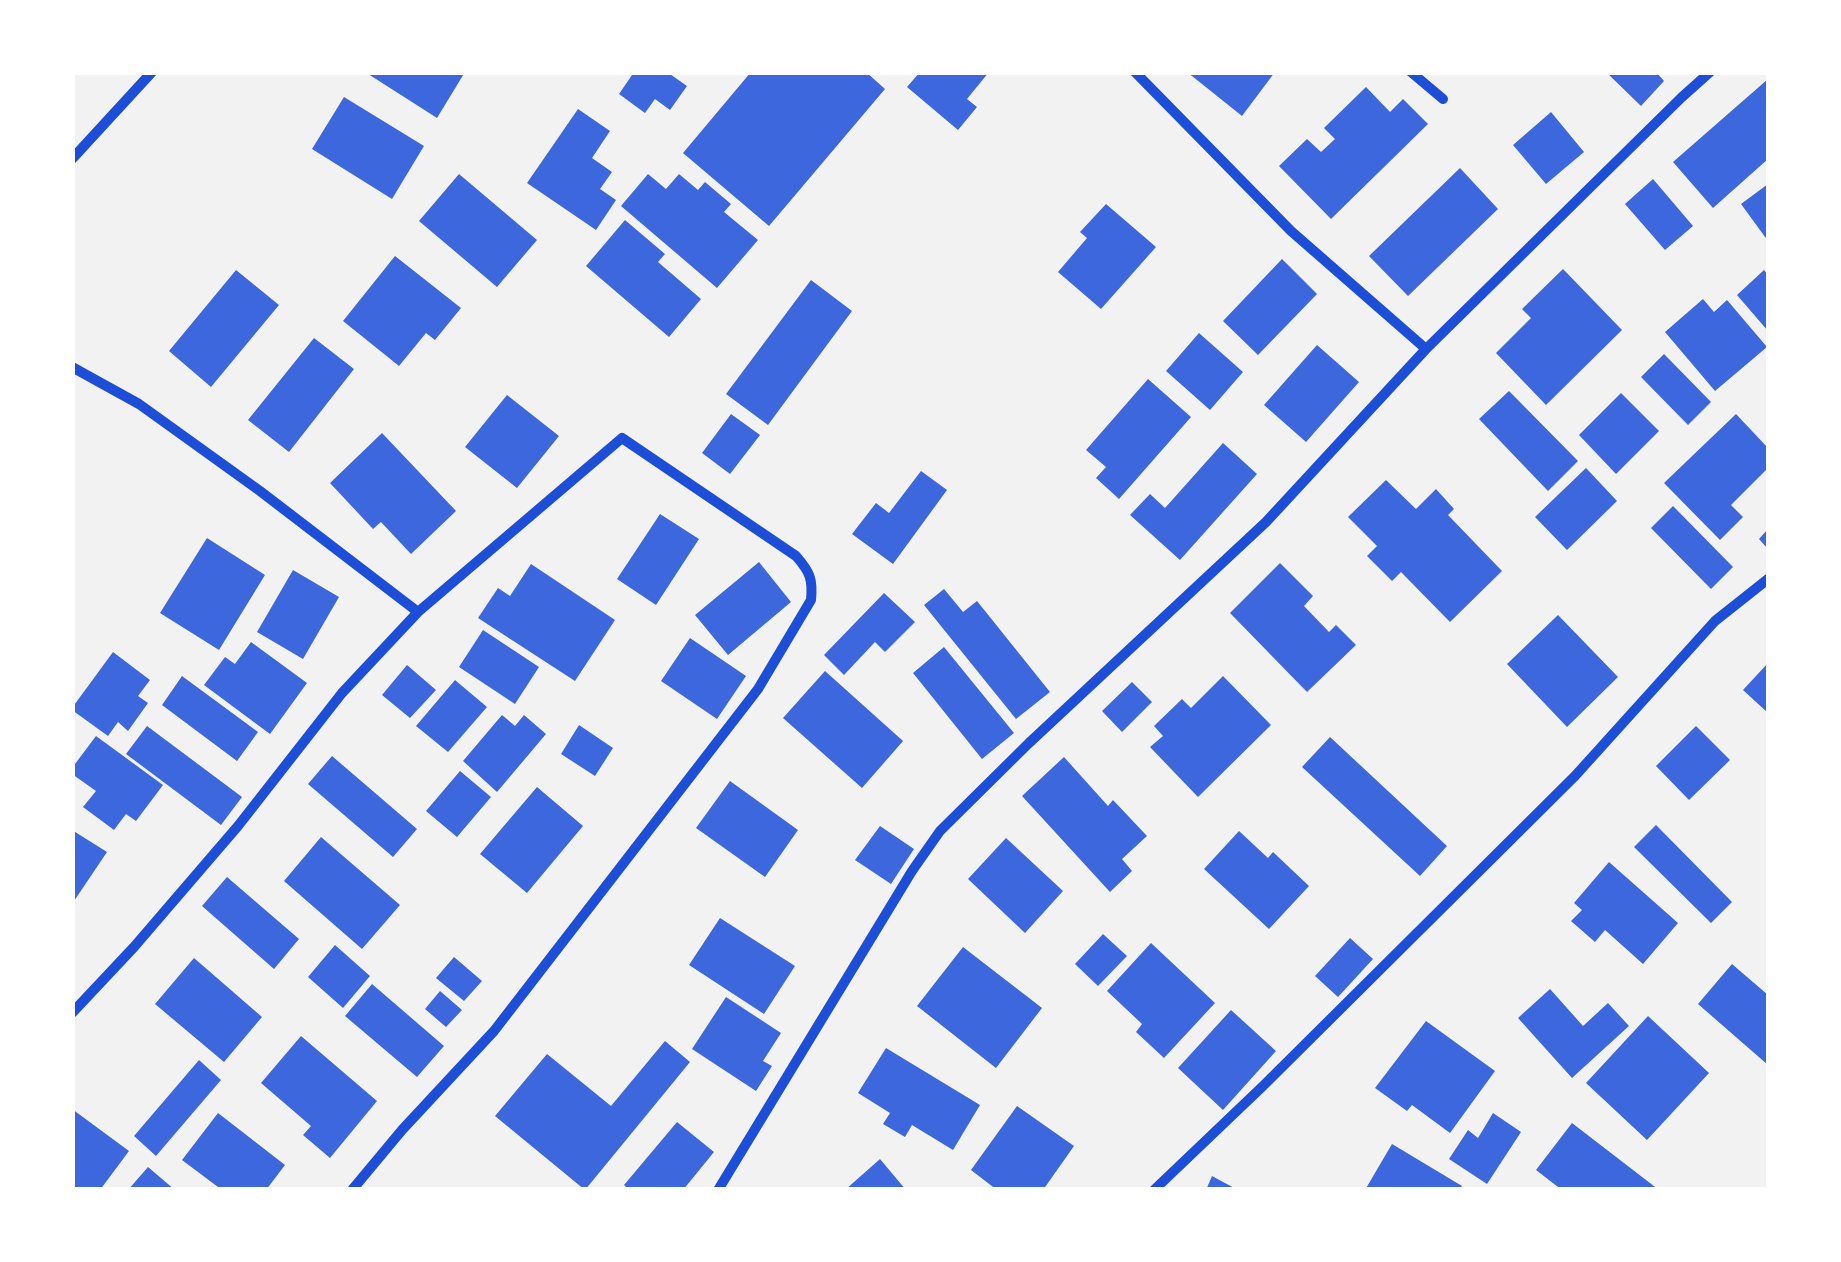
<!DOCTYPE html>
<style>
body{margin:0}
#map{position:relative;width:1841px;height:1262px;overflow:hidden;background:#f2f2f2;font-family:Raleway,sans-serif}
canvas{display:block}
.frame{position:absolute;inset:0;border:75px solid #fff;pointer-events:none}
</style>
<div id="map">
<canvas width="1841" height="1262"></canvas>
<div class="frame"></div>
</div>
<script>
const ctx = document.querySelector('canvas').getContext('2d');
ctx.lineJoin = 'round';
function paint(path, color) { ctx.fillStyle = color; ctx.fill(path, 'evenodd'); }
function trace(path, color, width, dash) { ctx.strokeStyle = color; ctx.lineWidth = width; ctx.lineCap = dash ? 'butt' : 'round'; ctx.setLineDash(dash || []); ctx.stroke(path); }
const building = new Path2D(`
 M365,72H465L437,118Z
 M629,72H667L687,86L670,110L655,99L645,113L619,94L632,75Z
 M751,72H866L885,89L769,226L683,153Z
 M920,72H989L967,99L977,107L958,130L907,87Z
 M1187,72H1275L1242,116Z
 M1606,72H1656L1664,81L1641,106Z
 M1768,79V159L1713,208L1673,162Z
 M1366,87L1390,112L1403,99L1428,124L1331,219L1279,166L1307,139L1321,152L1335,139L1324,128Z
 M344,97L424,146L392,199L312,149Z
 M578,109L610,131L592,158L612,172L600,189L616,200L596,230L527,183Z
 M1551,112L1584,152L1546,184L1513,145Z
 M1460,168L1498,209L1408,296L1369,256Z
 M459,174L537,240L497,287L419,221Z
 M648,174L666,189L679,174L698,190L705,182L731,204L724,212L758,240L717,288L621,206Z
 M1653,179L1693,226L1665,250L1625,204Z
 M1768,184V241L1741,204Z
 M1106,204L1156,247L1101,309L1058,272L1087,238L1080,232Z
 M625,220L665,254L658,262L701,299L669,337L586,266Z
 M395,256L461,308L435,340L426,333L399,366L343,321Z
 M1282,259L1317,294L1258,355L1223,321Z
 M1563,269L1622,330L1546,405L1496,353L1531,318L1522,309Z
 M236,270L279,305L211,387L169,351Z
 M1764,270L1768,275V331L1737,295Z
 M811,280L852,311L768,425L726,394Z
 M1703,299L1714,312L1727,300L1767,347L1715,391L1665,332Z
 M1199,333L1243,372L1210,410L1166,371Z
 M314,338L354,369L289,452L248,420Z
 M1317,345L1359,382L1306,442L1264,405Z
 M1664,354L1711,402L1688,425L1641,377Z
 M1148,379L1191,417L1119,499L1096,478L1106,467L1086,450Z
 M1509,391L1578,461L1548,491L1479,419Z
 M1621,393L1659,431L1616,474L1579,435Z
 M507,395L559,436L517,488L465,447Z
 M731,414L760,435L730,474L702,453Z
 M1736,414L1768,448V468L1731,505L1743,517L1720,540L1664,483Z
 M382,433L456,511L411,554L381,522L373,529L330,483Z
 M1223,443L1257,474L1180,560L1130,515L1150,494L1165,508Z
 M1586,468L1617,501L1567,550L1535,517Z
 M921,471L947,490L893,564L852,534L876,503L889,513Z
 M1386,480L1416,509L1436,489L1454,509L1448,515L1502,571L1450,622L1401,572L1392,581L1367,556L1377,546L1348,517Z
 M1673,506L1733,567L1711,589L1651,528Z
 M660,514L699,539L656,605L617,579Z
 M1768,529V549L1759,539Z
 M207,538L265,575L219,650L160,613Z
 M759,562L791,602L728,655L695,615Z
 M1280,563L1313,596L1304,606L1329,632L1336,625L1356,645L1307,692L1230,613Z
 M531,564L615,620L575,681L478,618L498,588L510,596Z
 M293,570L339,597L303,659L257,632Z
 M944,589L963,612L977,601L1050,692L1016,719L924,605Z
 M884,593L915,622L885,652L875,642L844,675L824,655Z
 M1558,615L1618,677L1567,727L1507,664Z
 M483,630L539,667L515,704L459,667Z
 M690,638L746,676L717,719L661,681Z
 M251,642L307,683L270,734L204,685L225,657L235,664Z
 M944,647L1014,733L982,759L913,673Z
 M113,652L150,680L138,696L148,703L128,731L118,722L108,736L72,710V708Z
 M1768,663V713L1743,690Z
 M407,665L436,690L410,718L382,695Z
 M825,671L903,741L862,788L783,718Z
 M182,676L258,732L237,761L162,705Z
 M1223,676L1271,725L1198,797L1150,747L1163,736L1154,726L1182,699L1191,708Z
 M455,680L487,707L448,752L416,726Z
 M1132,682L1152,702L1122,732L1102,711Z
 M502,715L515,726L524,715L546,734L497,792L463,761Z
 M579,725L613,748L595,776L561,754Z
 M147,726L242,797L221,825L126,754Z
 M1696,726L1730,760L1689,800L1656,766Z
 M96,736L163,785L136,821L126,814L114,830L83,807L96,791L72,774V768Z
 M1330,737L1447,846L1420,876L1302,767Z
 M332,756L417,829L393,857L308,784Z
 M1064,757L1108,806L1113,800L1147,836L1122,859L1132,871L1110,892L1022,796Z
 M460,771L491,797L457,837L426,811Z
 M730,781L798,830L765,877L696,828Z
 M537,787L583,826L527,893L480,854Z
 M1656,825L1732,902L1711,923L1634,847Z
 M880,826L914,849L891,884L855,860Z
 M72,830L107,852L72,904Z
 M1239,831L1268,858L1273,852L1309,886L1269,929L1204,869Z
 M321,837L400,905L362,949L284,881Z
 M1006,838L1063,891L1025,933L968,879Z
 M1609,862L1678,923L1643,964L1605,930L1595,942L1571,921L1582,910L1574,903Z
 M227,877L299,939L274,969L202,906Z
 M720,918L795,966L764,1014L689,965Z
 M1103,934L1127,956L1098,986L1075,964Z
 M1350,938L1373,959L1338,997L1315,976Z
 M1151,943L1215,1003L1164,1058L1136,1032L1142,1024L1107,991Z
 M335,945L370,976L343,1008L308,977Z
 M963,947L1042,1008L996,1068L917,1006Z
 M454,957L482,981L464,1001L436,978Z
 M194,958L262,1017L224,1062L155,1004Z
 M1732,964L1768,995V1065L1698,1004Z
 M372,984L444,1046L417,1077L345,1016Z
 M1550,989L1583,1026L1608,1003L1629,1026L1572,1078L1518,1018Z
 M440,991L462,1010L446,1027L425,1009Z
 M726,997L781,1033L763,1061L772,1066L756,1091L692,1049Z
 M1231,1010L1276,1051L1223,1110L1178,1068Z
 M1648,1016L1709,1073L1647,1140L1586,1083Z
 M1426,1021L1495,1071L1450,1133L1412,1105L1407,1111L1375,1088Z
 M301,1036L377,1101L330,1158L303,1135L311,1126L261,1083Z
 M665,1041L690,1062L585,1190L495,1116L547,1054L611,1106Z
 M886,1048L980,1105L953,1150L912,1125L905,1137L883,1124L890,1113L858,1093Z
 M199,1060L221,1080L156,1156L134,1136Z
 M1017,1106L1074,1146L1043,1190H997L971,1170Z
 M72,1109L129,1151L100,1190H72Z
 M218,1113L285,1165L266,1190H222L182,1160Z
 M1493,1113L1521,1132L1487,1184L1449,1159L1468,1130L1478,1138Z
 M677,1122L714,1152L683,1190H629L624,1185Z
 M1572,1123L1659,1190H1562L1536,1170Z
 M1392,1144L1462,1186L1460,1190H1365Z
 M880,1159L906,1190H845Z
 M148,1167L175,1190H128Z
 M1212,1176L1238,1190H1206Z`);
const minor = new Path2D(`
 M1135,72L1291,231L1426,349
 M1411,72L1443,99
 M72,159L152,72
 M72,367L139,404L260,491L418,612
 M72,1013L134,947L238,826L342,693L418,612L622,438L796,556C810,572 813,579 811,600L758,689L494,1031L402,1130L352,1190
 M718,1190L912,871L940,831L1029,743L1266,522L1426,349L1682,97L1710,72
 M1154,1190L1263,1086L1575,776L1715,621L1768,579`);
paint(building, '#3d67dc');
trace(minor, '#1d4ed8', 10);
</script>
